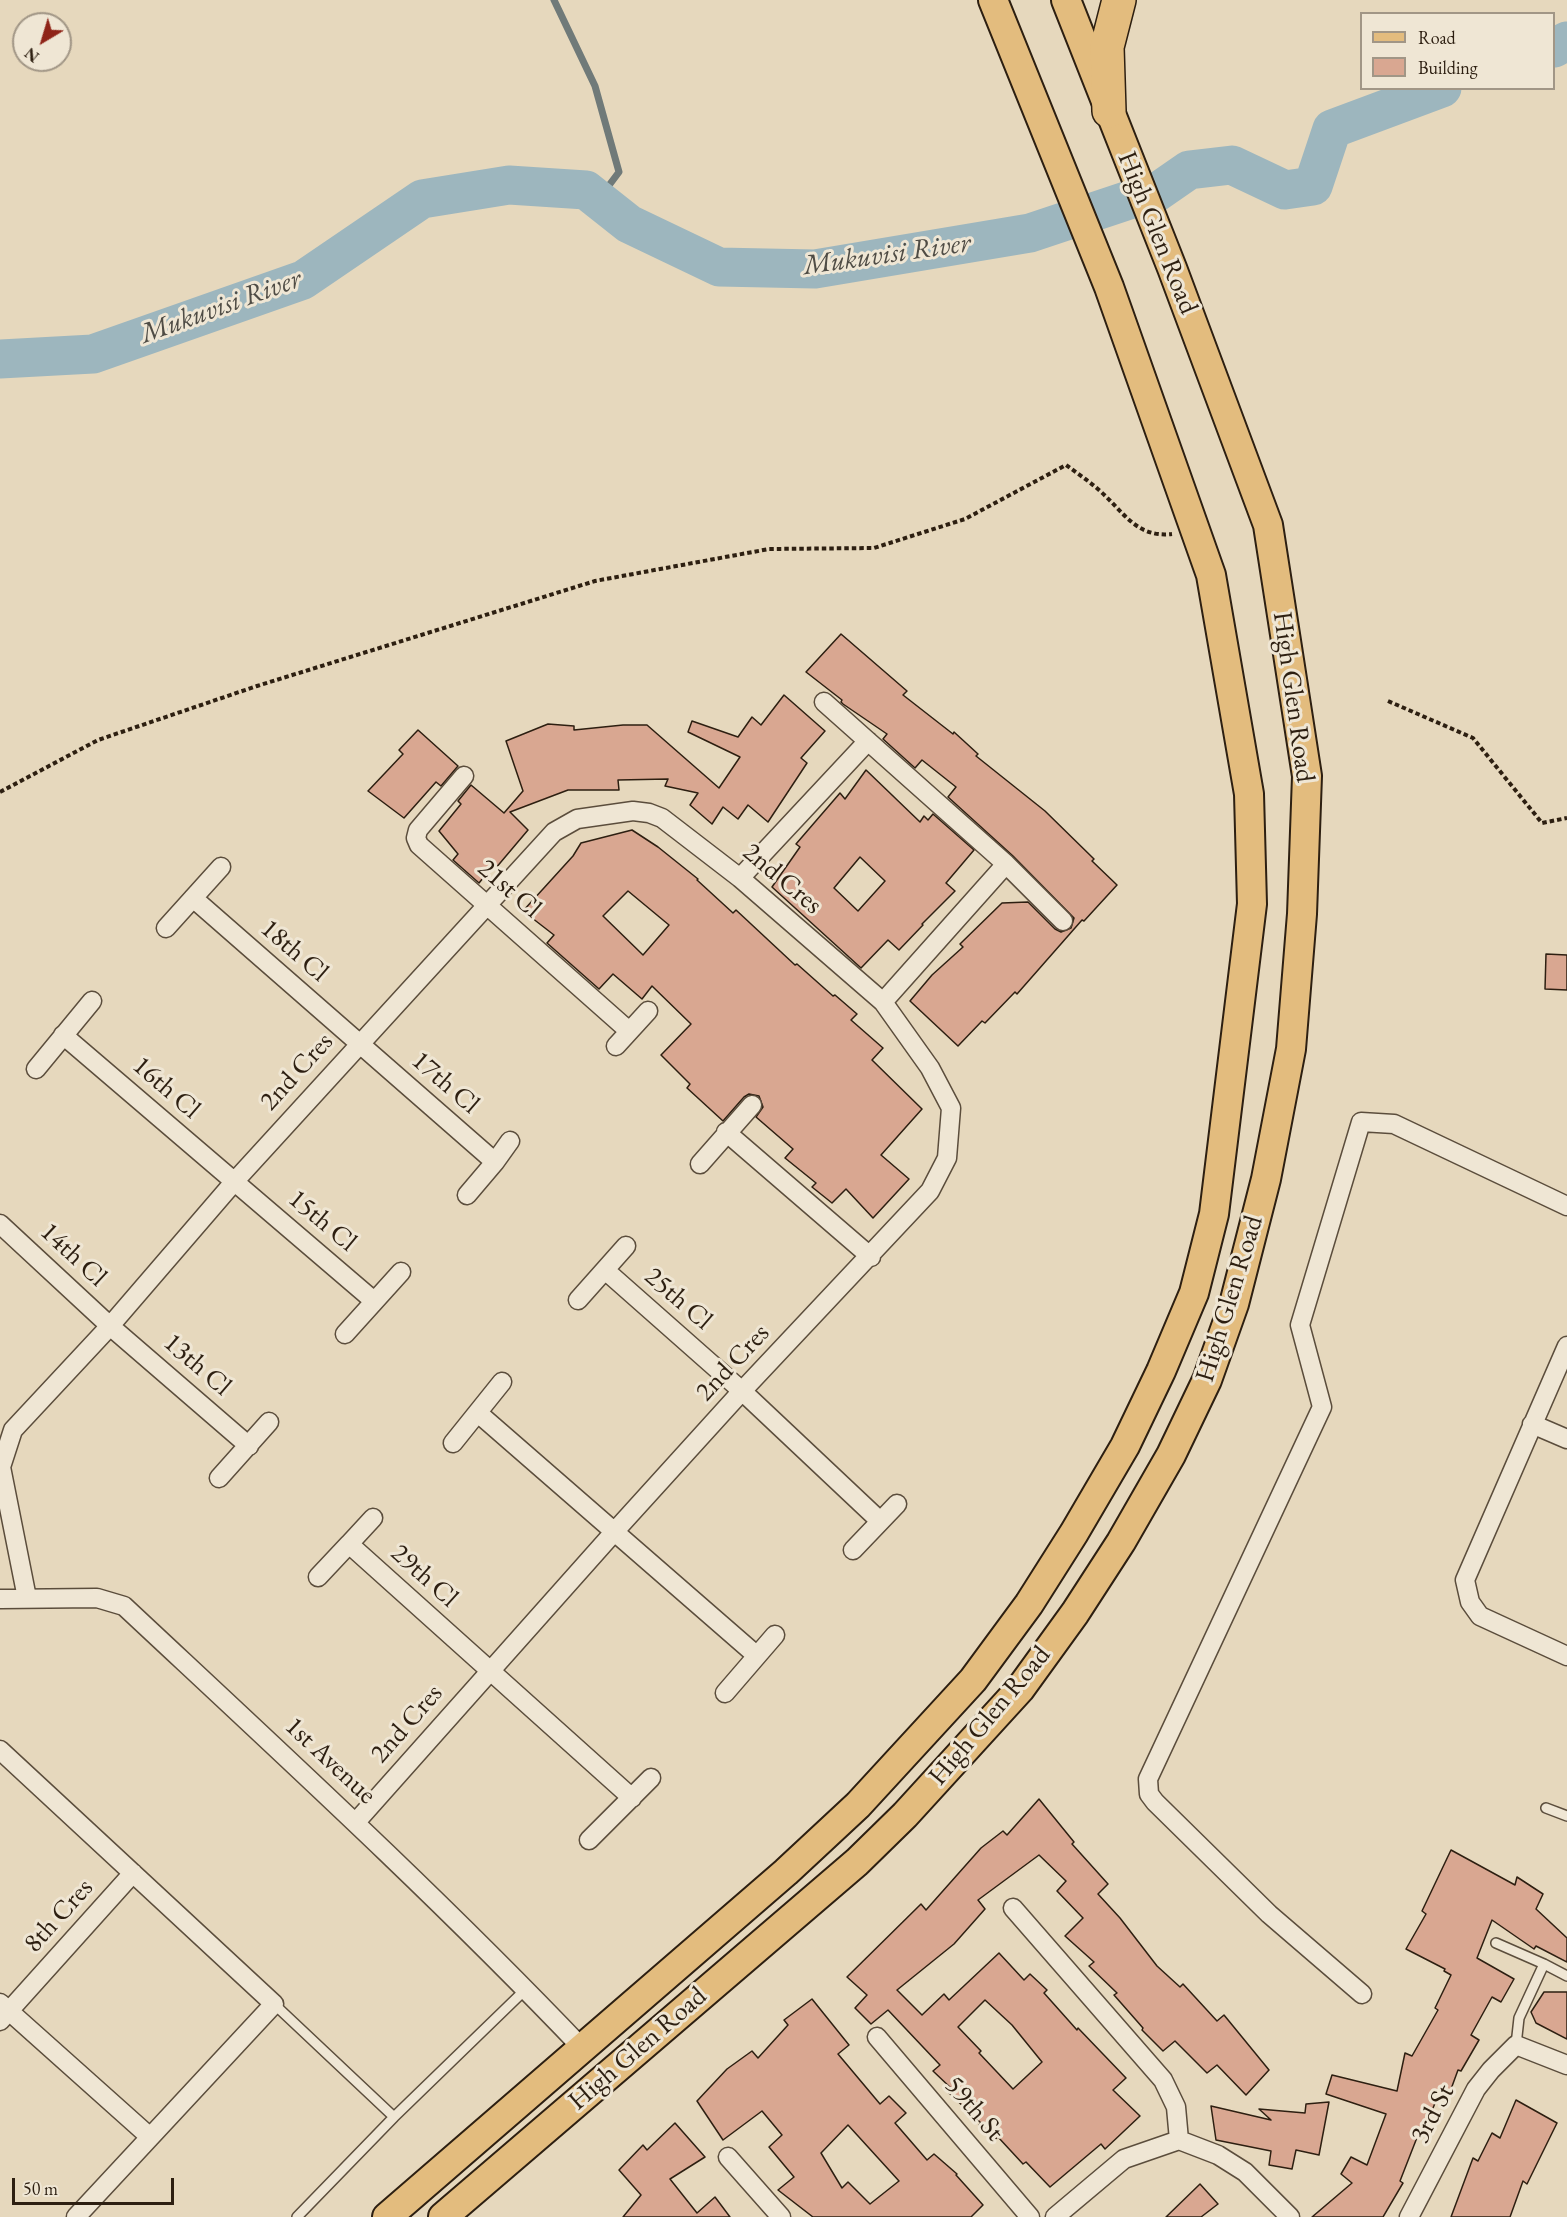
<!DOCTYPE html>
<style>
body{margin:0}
#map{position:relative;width:1567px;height:2217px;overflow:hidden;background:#e6d8bd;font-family:"EB Garamond",serif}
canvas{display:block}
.legend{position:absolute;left:1360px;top:12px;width:195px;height:78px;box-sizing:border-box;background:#efe6d4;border:2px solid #a19686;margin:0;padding:8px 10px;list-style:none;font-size:18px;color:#2d1f11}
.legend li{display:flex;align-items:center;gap:12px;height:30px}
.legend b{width:30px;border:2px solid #a19686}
.north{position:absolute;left:12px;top:12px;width:60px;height:60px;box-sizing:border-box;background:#efe6d4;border:2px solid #a19686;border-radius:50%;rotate:218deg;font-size:16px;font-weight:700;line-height:24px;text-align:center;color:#2d1f11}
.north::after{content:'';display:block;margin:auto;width:21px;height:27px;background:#8f2418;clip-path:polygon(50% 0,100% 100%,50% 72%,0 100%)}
.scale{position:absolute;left:12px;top:2178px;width:162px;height:27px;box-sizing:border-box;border:3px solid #2d1f11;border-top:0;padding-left:8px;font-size:18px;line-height:21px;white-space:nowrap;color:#2d1f11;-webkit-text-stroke:4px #efe6d4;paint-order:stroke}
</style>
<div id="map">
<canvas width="1567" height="2217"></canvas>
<ul class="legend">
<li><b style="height:8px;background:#e3bc7e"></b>Road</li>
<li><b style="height:16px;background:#d9a791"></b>Building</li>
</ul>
<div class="north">N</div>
<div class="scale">50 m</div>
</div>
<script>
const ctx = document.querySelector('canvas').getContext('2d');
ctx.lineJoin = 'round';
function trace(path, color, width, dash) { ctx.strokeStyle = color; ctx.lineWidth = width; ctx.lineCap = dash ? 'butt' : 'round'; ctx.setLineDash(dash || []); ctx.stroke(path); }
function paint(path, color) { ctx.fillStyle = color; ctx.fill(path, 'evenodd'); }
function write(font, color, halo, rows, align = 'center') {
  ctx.font = font + ' "EB Garamond",serif'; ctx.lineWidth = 6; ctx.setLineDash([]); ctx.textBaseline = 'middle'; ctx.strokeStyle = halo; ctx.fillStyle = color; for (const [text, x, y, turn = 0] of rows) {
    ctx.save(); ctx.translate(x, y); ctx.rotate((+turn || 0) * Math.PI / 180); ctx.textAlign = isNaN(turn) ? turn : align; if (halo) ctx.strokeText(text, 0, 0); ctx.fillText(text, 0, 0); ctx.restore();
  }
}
const stream = new Path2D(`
 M554,0L595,86L619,172L598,200`);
const river = new Path2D(`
 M1554,48L1567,41
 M0,359L93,354L303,280L422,199L509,185L586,190L629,224L719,267L815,269L1030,233L1141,196L1150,197L1189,170L1232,165L1285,190L1313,186L1332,129L1442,88`);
const building = new Path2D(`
 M841,634L907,691L903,695L953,734L954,732L978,754L976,756L1045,811L1094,859L1092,861L1117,885L1084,921L1082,920L1017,994L1015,992L985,1023L982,1021L958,1046L910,1001L932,975L963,947L960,944L1002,903L1028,902L1055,929L1061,932L1071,928L1074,918L1013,856L948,797L956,787L922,760L915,768L883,739L887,734L843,704L841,702L842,700L806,672Z
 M784,695L825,731L801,758L807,763L768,822L748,805L738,819L723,807L712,824L690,805L698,793L665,786L668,779L618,780L619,790H568L510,812L528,830L495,869L492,867L479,883L453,860L458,854L439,831L461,804L458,801L471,785L504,813L523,791L506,741L548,724L574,726V730L623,725H647L719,788L740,757L688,732L692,721L738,737L752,717L761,725Z
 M418,730L458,766L441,786L436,782L404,818L368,791L403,754L399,750Z
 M866,770L920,822L924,816L928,820L933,814L974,850L946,883L955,891L922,924L923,925L899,950L888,940L861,968L772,887L800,847L796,844L840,793L845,799ZM860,857L885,881L858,911L834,888Z
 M632,830L658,847L698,879L697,880L733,913L736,910L795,965L797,964L833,996L835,995L857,1014L851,1020L883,1048L872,1060L922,1109L881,1155L909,1179L873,1218L846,1189L832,1203L812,1187L816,1183L785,1158L793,1149L756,1117L763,1107L759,1096L749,1094L744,1097L723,1121L687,1088L690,1084L661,1055L691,1024L652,986L642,999L613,974L599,989L547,943L554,935L523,911L573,856L581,843ZM628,891L669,925L643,955L603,916Z
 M1546,954L1567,955V990L1545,989Z
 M1039,1799L1074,1842L1072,1844L1108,1884L1098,1894L1120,1918L1157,1966L1180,1987L1183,1984L1217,2021L1224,2015L1269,2070L1246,2095L1217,2065L1207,2073L1175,2041L1163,2051L1142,2030L1143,2028L1114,1995L1117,1993L1089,1966L1094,1962L1065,1936L1083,1918L1057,1891L1066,1881L1039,1855L978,1900L985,1909L954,1944L897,1990L922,2015L944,1994L949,2000L999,1953L1024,1980L1030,1974L1047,1990L1044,1993L1077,2030L1078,2028L1126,2078L1113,2090L1140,2116L1105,2149L1101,2144L1050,2187L1026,2162L1023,2164L998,2137L994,2140L979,2125L981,2123L949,2093L953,2090L933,2071L940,2065L888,2010L871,2024L855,2008L867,1995L847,1977L921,1904L926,1910L981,1848L1003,1831L1007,1835ZM985,2000L1012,2025L1042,2062L1013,2089L979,2053L981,2051L958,2027Z
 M1451,1850L1515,1885L1517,1877L1543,1894L1536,1909L1567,1938V1962L1536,1946L1534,1949L1492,1920L1477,1958L1514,1979L1501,2002L1492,1997L1471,2035L1479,2040L1461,2071L1458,2070L1447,2100L1438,2096L1421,2137L1418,2135L1400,2181L1403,2183L1383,2217H1312L1352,2183L1341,2174L1351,2157L1367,2165L1386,2114L1326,2094L1332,2075L1397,2091L1405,2053L1412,2056L1438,2010L1435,2008L1451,1975L1444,1971L1445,1969L1406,1949L1426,1914L1422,1911Z
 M1544,1992H1567V2039L1536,2023L1531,2012Z
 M812,1999L849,2045L838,2054L880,2104L889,2096L906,2113L895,2123L927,2160L934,2154L957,2174L956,2175L983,2205L971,2217H813L778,2190L794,2177L769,2147L782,2135L762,2111L723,2140L697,2101L727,2069L752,2051L758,2058L788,2025L784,2020ZM848,2125L899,2181L870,2204L848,2182L842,2188L821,2153Z
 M1516,2100L1557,2123L1527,2184L1523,2181L1510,2217H1451L1473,2158L1478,2161L1492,2133L1500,2138Z
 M1329,2102L1319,2155L1296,2150L1292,2169L1269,2165L1271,2151L1216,2140L1211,2106L1271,2120L1259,2109L1305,2113L1306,2104Z
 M675,2123L705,2157L670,2179L697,2213L715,2197L730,2217H623L641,2195L619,2170L643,2145L647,2150Z
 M1200,2184L1218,2204L1201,2217H1166Z`);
const path = new Path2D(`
 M1388,701L1473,738L1542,823L1567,818
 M0,792L98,740L257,686L595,581L769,549L874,548L965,519L1066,465C1077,473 1089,481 1100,491C1124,512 1136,538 1172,534`);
const lane = new Path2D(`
 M1546,1808L1567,1816
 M1496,1943L1544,1964L1567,1976
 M274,2004L394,2117
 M1516,2045L1519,2018L1544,1964
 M297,2217L394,2117L526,1989`);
const street = new Path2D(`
 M824,702L1006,864L1063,921
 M464,776L418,830L416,838L419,845L629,1031
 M740,878L868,741
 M193,898L495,1162
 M166,928L221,867
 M883,1002L1006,864
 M63,1035L374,1301
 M616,1046L648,1011
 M36,1069L92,1001
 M726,1132L871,1257
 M700,1164L752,1105
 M467,1195L495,1162L510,1141
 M0,1224L110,1326L249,1446
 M605,1270L742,1391L880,1521
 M578,1300L626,1246
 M345,1334L401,1272
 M1567,1346L1465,1580L1470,1602L1480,1616L1567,1656
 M478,1413L756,1655
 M1532,1424L1567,1439
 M453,1443L502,1382
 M219,1478L269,1422
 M373,1518L349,1544L632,1798
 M853,1550L897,1504
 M318,1577L349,1544
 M27,1598L1,1467L13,1430L110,1326L234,1182L554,832L577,819L633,811L649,813L662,818L740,878L883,1002L930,1068L951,1108L947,1158L930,1191L742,1391L615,1531L356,1822
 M0,1599L97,1598L124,1606C279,1751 436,1895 583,2049
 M725,1693L775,1635
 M0,1750L274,2004L76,2217
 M589,1840L651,1778
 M1013,1908L1163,2080L1176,2107L1179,2140
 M1362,1994L1269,1914L1155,1802L1149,1794L1148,1779L1322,1407L1300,1325L1361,1122L1394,1124L1567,1206
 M0,2003L150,2137
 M0,2021L133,1873
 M877,2037L1030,2217
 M728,2157L781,2217
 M1055,2217L1124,2159L1179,2140L1218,2155L1245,2172L1290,2217
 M1409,2217L1476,2089L1491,2070L1516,2045L1567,2065`);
const primary = new Path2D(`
 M387,2217L786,1872L858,1805L973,1680L1029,1604L1074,1533L1125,1446L1161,1371L1194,1293L1214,1214L1252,904L1249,794L1211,575L1109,287L993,0
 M443,2217L857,1862L905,1815L1020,1689L1075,1613L1121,1542L1171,1455L1207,1380L1234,1304L1266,1179L1291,1049L1302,914L1307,776L1268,525L1172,268L1066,0`);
const highway = new Path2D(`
 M1109,111L1107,47L1119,0`);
const streetNames = [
 ["High Glen Road",1157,233,68],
 ["High Glen Road",1293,697,82],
 ["2nd Cres",782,879,40],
 ["21st Cl",509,889,41],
 ["18th Cl",294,951,41],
 ["2nd Cres",297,1072,-48],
 ["17th Cl",445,1083,41],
 ["16th Cl",166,1088,41],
 ["15th Cl",322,1221,40],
 ["14th Cl",73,1255,43],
 ["25th Cl",678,1299,41],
 ["High Glen Road",1230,1299,-73],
 ["2nd Cres",733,1363,-47],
 ["13th Cl",197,1365,41],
 ["29th Cl",424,1576,42],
 ["High Glen Road",990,1716,-50],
 ["2nd Cres",407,1724,-49],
 ["1st Avenue",330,1761,43],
 ["8th Cres",59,1916,-48],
 ["High Glen Road",638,2049,-41],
 ["59th St",974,2109,50],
 ["3rd St",1433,2114,-62]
];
const waterNames = [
 ["Mukuvisi River",887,255,-8],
 ["Mukuvisi River",221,307,-20]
];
trace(stream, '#707a79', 7);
trace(river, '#9db6be', 39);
paint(building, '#d9a791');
trace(building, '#2d1f11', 1.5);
trace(lane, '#5b4d3c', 12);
trace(street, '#5b4d3c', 21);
trace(primary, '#2d1f11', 32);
trace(highway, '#2d1f11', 36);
trace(path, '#2d1f11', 4, [4.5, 3]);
trace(lane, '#efe6d4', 9);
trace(street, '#efe6d4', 18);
trace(primary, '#e3bc7e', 28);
trace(highway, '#e3bc7e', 33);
write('27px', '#2d1f11', '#efe6d4', streetNames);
write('italic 28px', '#4f4c45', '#efe6d4', waterNames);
</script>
